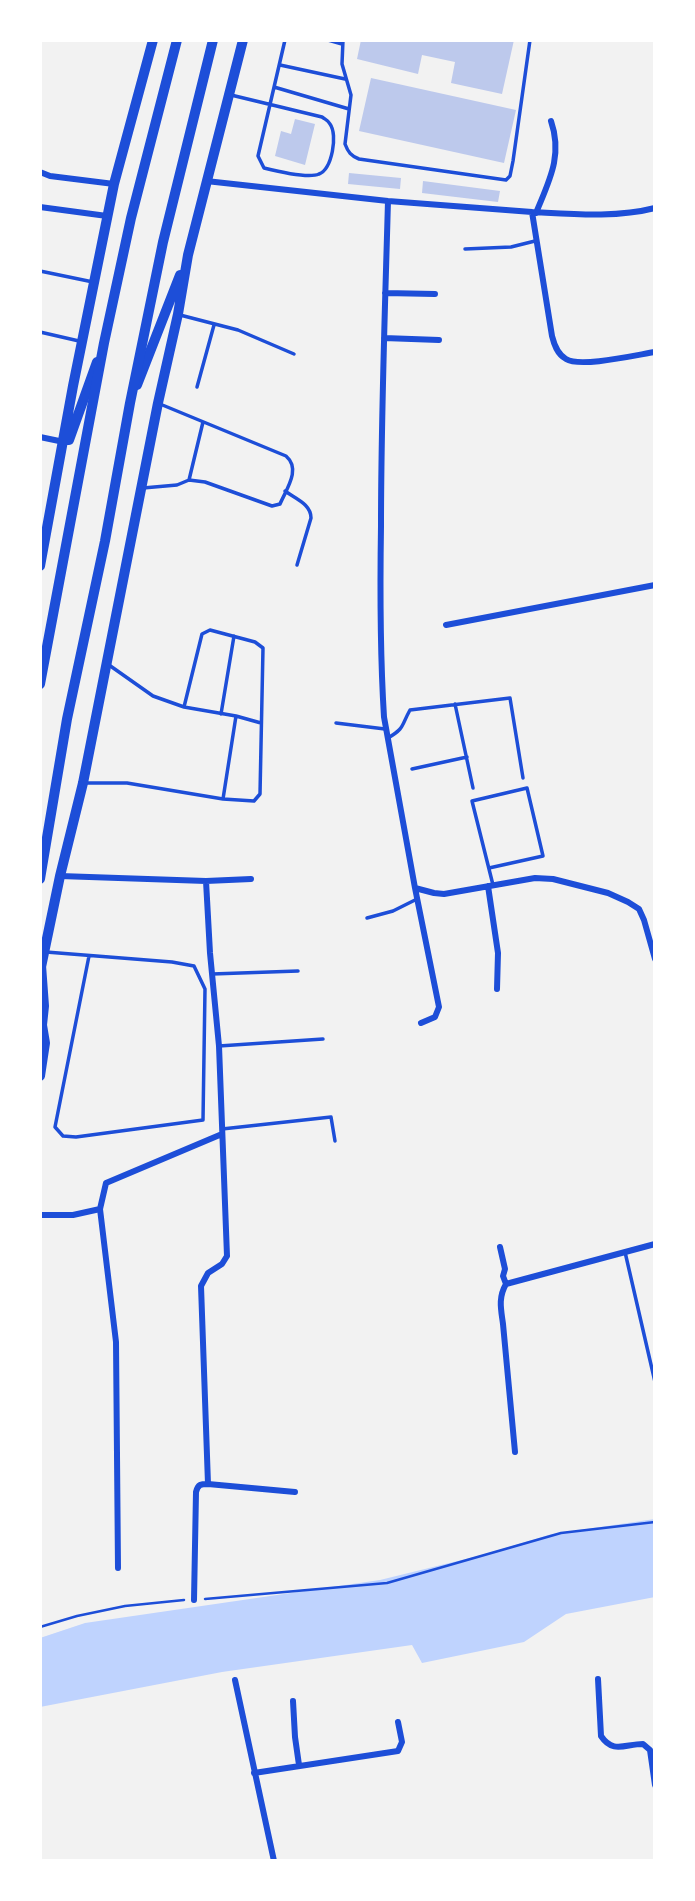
<!DOCTYPE html>
<style>
body{margin:0}
#map{position:relative;width:695px;height:1901px;overflow:hidden;background:#f2f2f2;font-family:"Fira Sans Condensed",sans-serif}
canvas{display:block}
.frame{position:absolute;inset:0;border:42px solid #fff;pointer-events:none}
</style>
<div id="map">
<canvas width="695" height="1901"></canvas>
<div class="frame"></div>
</div>
<script>
const ctx = document.querySelector('canvas').getContext('2d');
ctx.lineJoin = 'round';
function paint(path, color) { ctx.fillStyle = color; ctx.fill(path, 'evenodd'); }
function trace(path, color, width, dash) { ctx.strokeStyle = color; ctx.lineWidth = width; ctx.lineCap = dash ? 'butt' : 'round'; ctx.setLineDash(dash || []); ctx.stroke(path); }
const water = new Path2D(`
 M655,1519V1597L566,1614L524,1642L422,1663L412,1645L222,1672L40,1707V1638L85,1623L380,1580L482,1555L552,1534Z`);
const building = new Path2D(`
 M361,40H514L502,94L451,83L455,62L422,55L418,74L357,59Z
 M371,78L516,110L504,163L359,131Z
 M295,119L315,124L305,165L275,156L281,131L291,134Z
 M349,173L401,178L400,189L348,184Z
 M423,181L500,191L498,202L422,193Z`);
const path = new Path2D(`
 M205,1599L387,1583L561,1533L655,1522
 M40,1627L77,1616L125,1606L184,1600`);
const service = new Path2D(`
 M328,40L342,44
 M343,40L342,64L351,95L345,144C348,152 351,156 359,159L506,180L510,176L513,161L530,40
 M280,65L345,79
 M274,87L349,109
 M231,95L322,117C326,120 328,120 330,124C338,135 332,169 319,174C308,179 276,171 264,168L258,156L285,40
 M465,249L511,247L535,241
 M40,271L93,282
 M180,315L238,330L294,354
 M40,332L79,341
 M197,387L214,325
 M189,480L203,422
 M143,488L177,485L189,480L205,482L272,506L280,504C287,488 301,469 286,456L160,404
 M285,491C296,499 311,504 311,518L297,565
 M455,704L473,788
 M184,707L202,634L210,630L255,642L263,648L260,794L254,801L223,799
 M221,714L234,636
 M236,716L261,723
 M336,723L385,729
 M388,738C405,728 401,726 410,710L510,698L523,778
 M412,769L467,757
 M85,783H127L223,799L236,716L184,707L153,696L109,665
 M489,868L543,856L527,788L472,801L493,885
 M367,918L393,911L417,899
 M46,952L172,962L194,966L205,989L203,1120L76,1137L63,1136L55,1127L89,956
 M212,974L298,971
 M219,1046L323,1039
 M222,1129L331,1117L335,1141
 M625,1252L655,1382`);
const minor = new Path2D(`
 M40,172L50,176L114,184
 M206,181L388,201L532,212L552,336C554,344 557,354 566,359C580,368 636,355 655,352
 M388,201C385,309 381,417 381,526C380,589 380,653 384,717L415,888L434,893L444,894L535,878L553,879L608,893L628,902L639,909L644,920L655,959
 M40,207L107,216
 M532,212C572,214 616,218 655,208
 M536,213C549,181 563,156 551,121
 M385,293L435,294
 M384,338L439,340
 M40,437L64,442
 M446,625L655,585
 M60,876L206,881L210,953L219,1046L227,1256L222,1264L208,1273L201,1286L208,1484C201,1484 198,1484 196,1492L194,1600
 M206,881L251,879
 M488,886L498,953L497,989
 M415,888L439,1007L435,1017L421,1023
 M100,1209L116,1342L118,1568
 M40,1215H73L100,1209L106,1183L222,1134
 M500,1247L505,1269L503,1276L506,1284
 M515,1452L503,1324C501,1309 498,1298 506,1284L655,1244
 M208,1484L295,1492
 M598,1679L601,1736C613,1754 625,1744 643,1744L650,1750L655,1785
 M235,1680L274,1861
 M293,1701L295,1737L299,1765
 M254,1773L398,1751L402,1742L398,1722`);
const secondary = new Path2D(`
 M137,385L180,275
 M69,440L97,362
 M40,566L73,386L114,184L153,40
 M40,972L60,876L83,783L158,403L178,314L188,255L243,40
 M40,1076L45,1043L42,1025L44,1006L41,965`);
const primary = new Path2D(`
 M40,684L104,343L131,218L177,40
 M40,879L67,719L105,541L130,403L163,242L213,40`);
paint(water, '#bfd3fe');
paint(building, '#bdc9ec');
trace(path, '#1d4ed8', 2.5);
trace(service, '#1d4ed8', 3.5);
trace(minor, '#1d4ed8', 6);
trace(secondary, '#1d4ed8', 10);
trace(primary, '#1d4ed8', 10);
</script>
